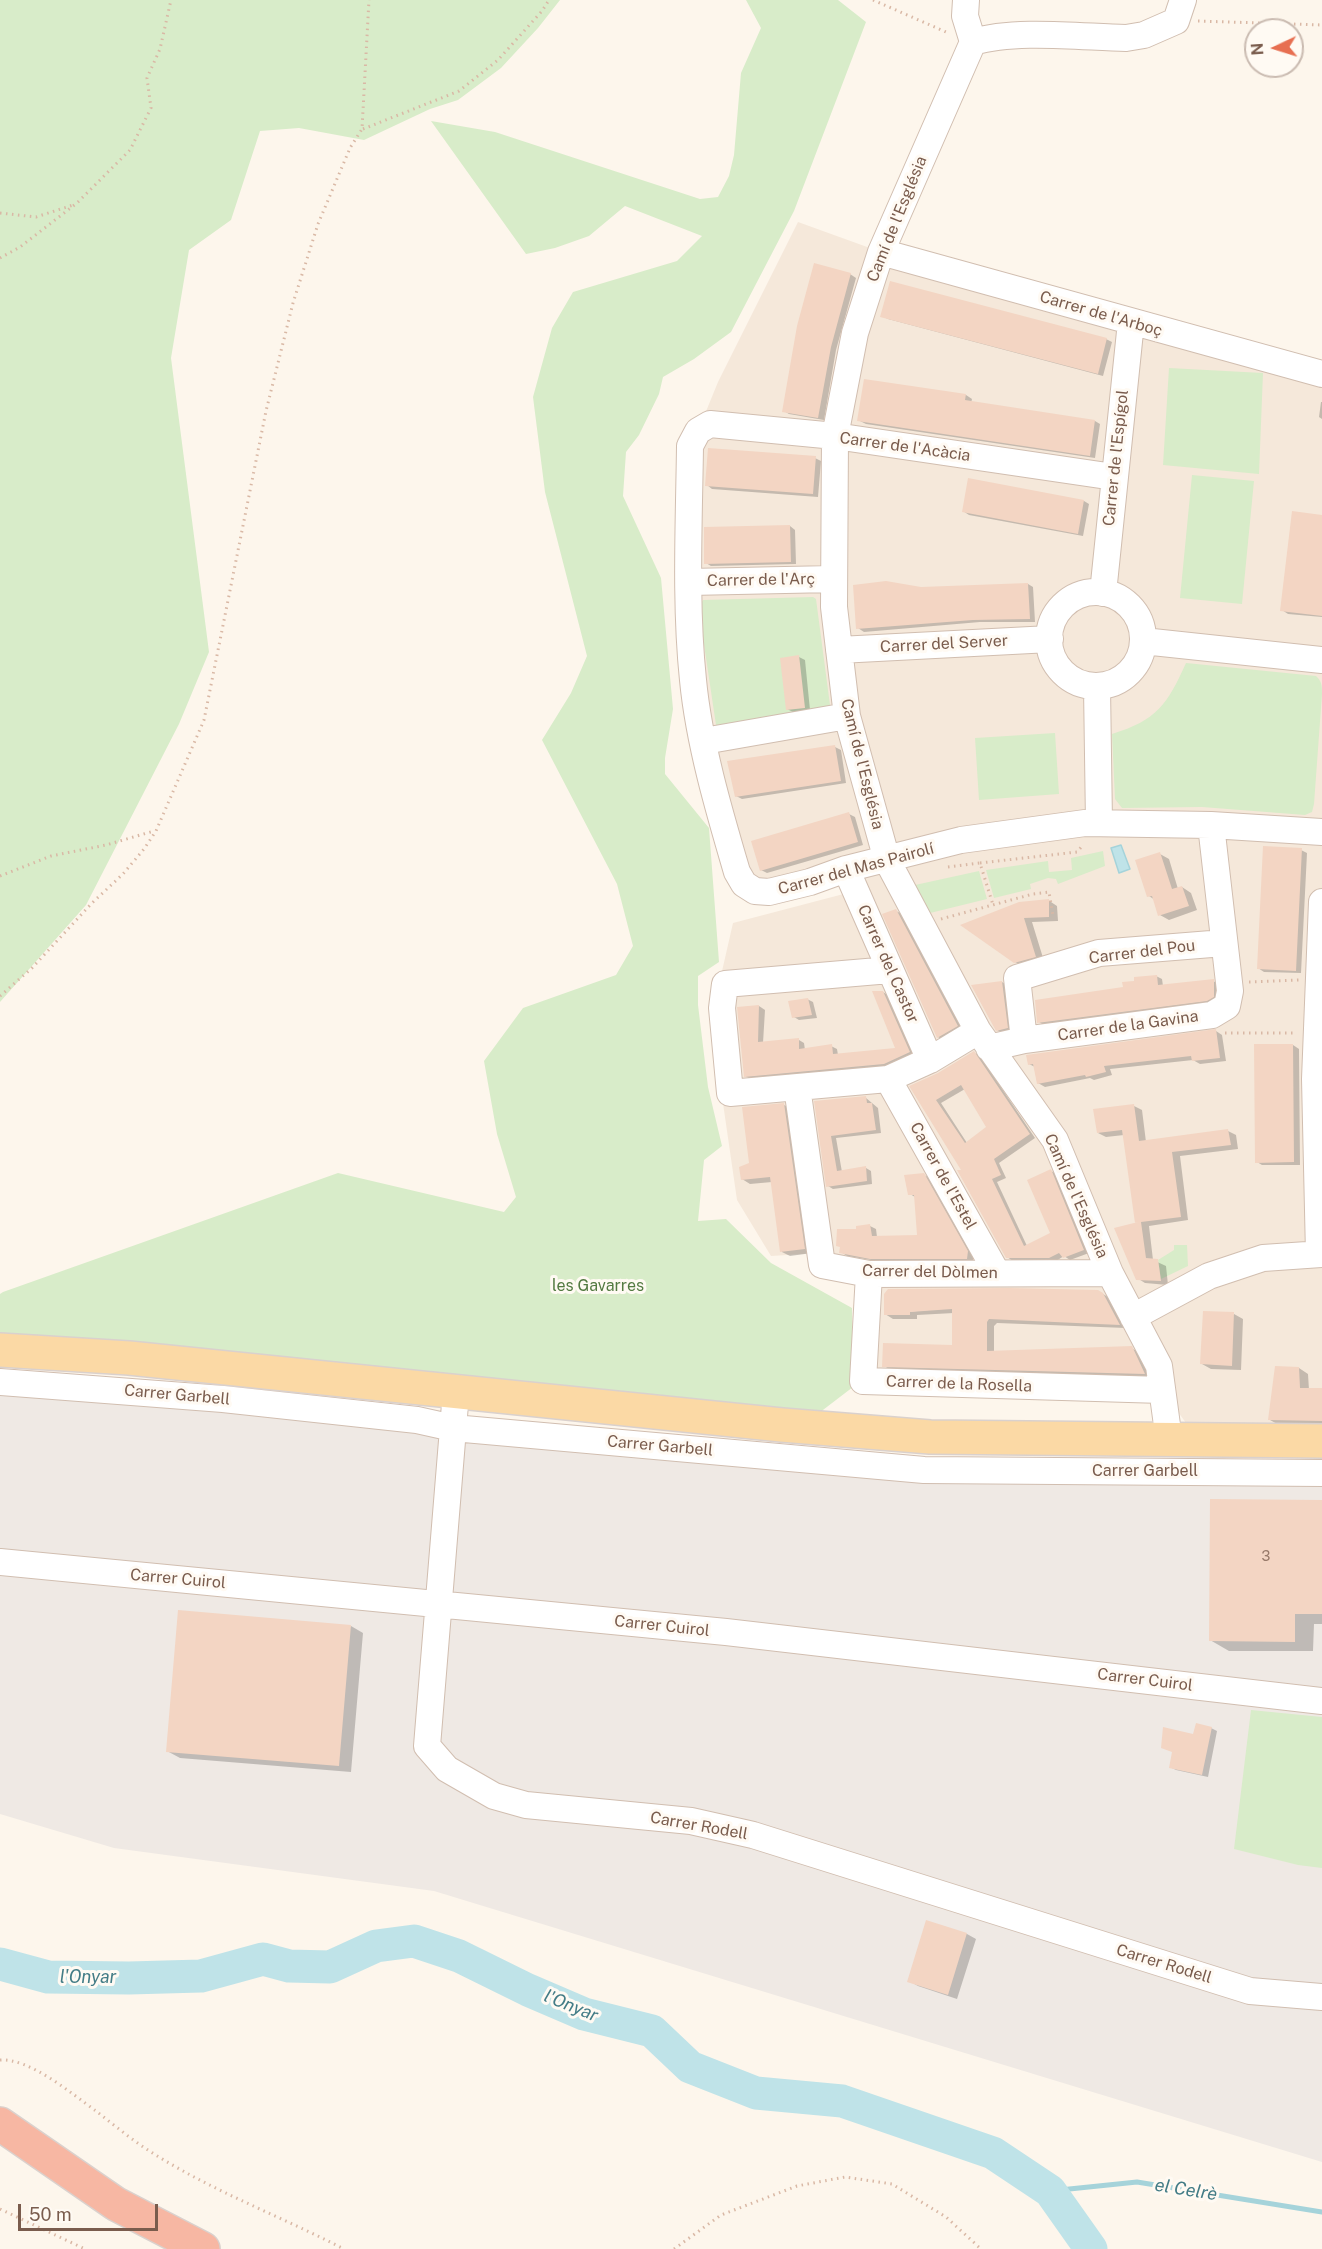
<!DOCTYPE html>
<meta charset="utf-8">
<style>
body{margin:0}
#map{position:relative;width:1322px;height:2249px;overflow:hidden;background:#fdf6ec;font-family:"Public Sans",sans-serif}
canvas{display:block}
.north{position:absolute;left:1244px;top:18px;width:60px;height:60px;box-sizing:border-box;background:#fffaf3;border:2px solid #cabbb1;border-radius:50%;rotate:266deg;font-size:16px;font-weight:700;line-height:24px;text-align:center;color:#7a5c4d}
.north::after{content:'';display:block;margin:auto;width:21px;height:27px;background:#e76f51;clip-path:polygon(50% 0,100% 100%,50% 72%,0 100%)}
.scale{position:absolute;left:18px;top:2204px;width:140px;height:27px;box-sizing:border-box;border:3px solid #7a5c4d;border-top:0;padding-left:8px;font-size:18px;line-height:21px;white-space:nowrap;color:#7a5c4d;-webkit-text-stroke:4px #fffaf3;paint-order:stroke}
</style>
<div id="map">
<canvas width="1322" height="2249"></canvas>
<div class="north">N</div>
<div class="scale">50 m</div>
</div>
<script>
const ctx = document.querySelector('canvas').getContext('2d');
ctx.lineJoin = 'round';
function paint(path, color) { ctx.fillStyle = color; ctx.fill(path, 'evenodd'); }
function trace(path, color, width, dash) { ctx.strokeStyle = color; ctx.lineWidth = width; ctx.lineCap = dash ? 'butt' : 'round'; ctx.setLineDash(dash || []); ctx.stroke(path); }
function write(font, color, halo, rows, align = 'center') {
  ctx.font = font + ' "Public Sans",sans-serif'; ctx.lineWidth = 6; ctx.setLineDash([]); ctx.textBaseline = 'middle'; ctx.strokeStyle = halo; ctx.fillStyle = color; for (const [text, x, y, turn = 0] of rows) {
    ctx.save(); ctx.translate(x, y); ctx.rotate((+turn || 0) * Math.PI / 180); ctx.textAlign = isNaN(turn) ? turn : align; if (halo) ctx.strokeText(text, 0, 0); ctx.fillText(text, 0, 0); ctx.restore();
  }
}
const residential = new Path2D(`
 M798,222L881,252L1322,374V1428L1189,1427L1162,1390L863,1381L869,1274L819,1253L771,1256L737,1200L714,1041L720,980L733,923L855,891L846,869L755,891L704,741L698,431L718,382Z`);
const industrial = new Path2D(`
 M0,1391L452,1433L1322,1481V2162L434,1891L114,1848L0,1814Z`);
const green = new Path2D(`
 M0,0H560L538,28L501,68L458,100L430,109L364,140L299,128L260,131L231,220L189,250L171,358L209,652L179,724L86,905L0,1002Z
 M746,0H838L866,22L794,211L731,332L694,359L663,377L659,394L639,435L626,452L623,496L661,578L673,709L665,758V774L709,828L719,962L698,976V1005L708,1087L722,1146L704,1160L698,1221L726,1219L771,1263L852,1308L853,1387L802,1426L0,1335V1294L3,1292L338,1173L504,1212L516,1197L497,1134L484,1061L523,1008L616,975L633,946L617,884L542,740L571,693L587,656L545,492L533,397L552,328L573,292L677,261L702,236L625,206L589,236L555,248L526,254L431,121L495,132L700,199L718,197L729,176L734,155L741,73L761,28Z
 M1169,368L1263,373L1259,474L1163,465Z
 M1192,475L1254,481L1242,604L1180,598Z
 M813,597L816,599L830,705L827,708L721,727L716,725L699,611L700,605L703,600Z
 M1186,663L1316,676C1322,681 1322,687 1322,694L1314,804L1312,812L1305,815L1202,807L1122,808L1115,799L1112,734C1157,720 1167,705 1186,663Z
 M1055,733L1059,794L979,800L975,738Z
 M1103,851L1105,866L1058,884L1056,879L1048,878L1030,884L1031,889L994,898L986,870L1048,861L1049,872L1072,870L1071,858Z
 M979,871L987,899L926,914L915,885Z
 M1174,1245H1187L1188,1266L1161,1279L1158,1260L1174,1250Z
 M1251,1710L1322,1717V1868L1298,1865L1234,1849Z`);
const water = new Path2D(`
 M1121,845L1130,869L1119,873L1111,848Z`);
const shadow = new Path2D(`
 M850,274L856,278L836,350L824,420L789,414L784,411Z
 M882,316L1106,339L1112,342L1103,376L888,319Z
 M865,381L966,395L972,399L971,403L1095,421L1100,424L1095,458L866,424L860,421Z
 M1321,402H1322V419L1319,417Z
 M815,458L821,461L818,497L712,489L707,485Z
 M1084,501L1089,504L1083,536L969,515L963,511Z
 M1322,516V617L1288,614L1282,610Z
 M790,526L795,530L796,564L711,566L706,563Z
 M1028,584L1033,587L1035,622H980L864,632L858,628L920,589Z
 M799,657L805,660L810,710L793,712L787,709Z
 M835,747L841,750L846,783L742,799L736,796Z
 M849,814L855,817L863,845L767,873L761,870Z
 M1301,850L1307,853L1301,973L1264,972L1258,968Z
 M1160,854L1169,859L1178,889L1182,887L1191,893L1197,910L1169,920L1160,915L1155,900L1149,896Z
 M1048,900L1057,906L1058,921L1032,922L1044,961L1025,967L1015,962L1019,904Z
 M896,911L902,914L963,1029L944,1041L938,1037Z
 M1156,976L1162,979L1163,986L1213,981L1219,984V1000L1213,1003L1044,1025L1039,1022Z
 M1002,982L1008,986L1013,1031L1003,1033L997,1030Z
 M883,992L889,996L915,1056L891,1067L751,1079L745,1076L739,1008L759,1006L765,1010L763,1043L799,1040L804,1043L805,1050L831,1046L837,1049L838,1055L897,1049Z
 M807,999L813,1002L817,1018L799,1020L794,1017Z
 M1216,1031L1222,1035L1226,1061L1200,1064L1193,1060L1110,1069L1112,1075L1094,1080L1090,1078L1045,1087L1038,1083L1035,1067L1029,1064Z
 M1293,1045L1299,1049L1300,1165H1262L1257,1162Z
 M974,1053L980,1056L1035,1138L999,1163L1006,1178L997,1182L1027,1246L1052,1234L1051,1171L1057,1174L1089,1253L1070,1260L1064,1256L1056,1261H1013L1007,1257L964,1171L912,1086L938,1074ZM965,1089L988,1128L967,1143L941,1103Z
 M866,1098L878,1108L881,1133L836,1138L842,1172L866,1168L871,1171L872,1184L833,1189L828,1186L816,1102Z
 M784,1105L792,1109L812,1253L790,1256L782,1252L772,1182L750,1184L742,1179Z
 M1134,1106L1142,1110L1146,1142L1228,1131L1236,1135L1238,1149L1180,1156L1188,1220L1149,1226L1153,1260L1166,1266L1168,1285L1145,1283L1137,1278L1139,1224L1124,1135L1106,1137L1098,1133Z
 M924,1175L930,1178L973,1255V1261H877L847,1256L841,1252L858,1230L870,1226L876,1229L877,1237L919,1236L915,1197L910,1194Z
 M1103,1294L1111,1299L1126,1328L997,1323L994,1326V1352L1131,1348L1139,1352L1151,1378L891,1370L884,1366L953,1346L954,1313L917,1315V1319H893L885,1314Z
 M1234,1314L1243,1319L1241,1370L1211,1369L1202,1364Z
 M1299,1368L1308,1374L1309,1390L1322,1389V1425H1279L1270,1420Z
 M1322,1502V1624H1314L1313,1651H1229L1210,1640Z
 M351,1626L363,1633L351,1772L180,1758L167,1751Z
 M1211,1728L1217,1731L1208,1777L1176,1770L1170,1767L1194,1735Z
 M927,1922L967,1934L976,1939L957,1999L918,1986L909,1981Z`);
const stream = new Path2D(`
 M1050,2191L1137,2182L1322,2212`);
const river = new Path2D(`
 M0,1964L48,1977L129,1978L201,1976L263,1959L289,1966L330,1967L376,1946L414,1941L459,1956L528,1990L584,2014L652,2031L690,2067L756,2093L842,2101L993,2153L1050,2191L1091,2249`);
const building = new Path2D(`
 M814,263L851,273L831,347L818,418L782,412L797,326Z
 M890,281L1107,338L1098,374L880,317Z
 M864,379L966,394L965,400L1095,420L1090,456L857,421Z
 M708,448L816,456L813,494L705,486Z
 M968,478L1084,500L1078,534L962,512Z
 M1292,511L1322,515V616L1280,611Z
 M790,525L791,562L704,564V527Z
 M886,581L921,587L1028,583L1030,619L973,620L856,629L853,585Z
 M799,655L805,708L786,710L780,658Z
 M835,745L841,781L735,797L727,761Z
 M849,812L858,842L760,871L751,841Z
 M1263,846L1302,848L1296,971L1257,969Z
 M1160,852L1172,889L1182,886L1189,906L1158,916L1152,896L1147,897L1135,860Z
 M1049,899V917L1024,918L1036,957L1014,963L960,925L1019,902Z
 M896,909L958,1026L937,1038L882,914Z
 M1157,975L1158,985L1214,979V997L1207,1001L1037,1023L1035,1000L1123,987L1122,982L1134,981V977Z
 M1002,981L1008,1028L996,1031L971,985Z
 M872,991H883L910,1052L884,1064L744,1077L737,1007L759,1005L758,1042L799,1038V1049L832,1044L833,1054L895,1048Z
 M808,998L812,1015L792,1018L788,1001Z
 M1216,1029L1220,1058L1192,1061L1191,1056L1104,1066L1106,1072L1086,1077L1085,1075L1037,1084L1033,1064L1028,1065L1026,1055Z
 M1254,1044H1293L1294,1162L1255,1163Z
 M974,1051L1030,1134L994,1159L1001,1175L992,1179L1024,1246L1050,1233L1027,1180L1051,1169L1084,1250L1063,1258L1059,1253L1049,1258H1006L957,1170H961L909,1086L938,1073ZM961,1085L986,1127L965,1143L936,1100Z
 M866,1096L867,1103H872L876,1130L831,1136L837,1171L866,1166L867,1181L826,1187L814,1101Z
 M784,1103L805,1249L780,1252L770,1177L741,1180L739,1167L749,1163L742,1107Z
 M1134,1104L1139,1141L1228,1129L1231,1145L1172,1152L1181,1217L1141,1222L1146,1258L1158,1259L1161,1281L1136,1280L1114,1228L1138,1222L1135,1223L1122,1130L1097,1133L1093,1109Z
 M924,1173L968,1251L967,1259H870L839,1253L840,1247L836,1246L837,1229H856V1226L870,1224L872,1236L917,1235L914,1195H908L904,1175Z
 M1009,1288L1098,1290L1103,1293L1120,1325L989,1319L987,1322V1351L1132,1346L1145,1374L882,1367L883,1343L952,1345V1309L910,1312V1315H884V1294L888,1289Z
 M1203,1311L1234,1312L1232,1366L1200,1364Z
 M1275,1366L1299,1367L1300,1388H1322V1421L1268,1420Z
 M1210,1499L1322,1500V1614H1295V1642L1209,1641Z
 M178,1610L351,1625L339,1766L166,1752Z
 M1196,1723L1212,1727L1202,1775L1169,1768L1172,1752L1161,1748L1163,1727L1193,1734Z
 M926,1920L967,1933L948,1995L907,1982Z`);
const path = new Path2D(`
 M873,0L946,32
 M1198,21L1322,25
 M363,129L459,91L498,60L542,11L549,0
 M0,213L36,217L73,205
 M0,258L20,247L77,203L130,150L151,108L147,78L160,49L171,0
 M980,863L1077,852L1083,845
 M948,867L980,863L993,905
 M0,876L51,856L106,845L154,831
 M941,919L1033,894L1049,892L1053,916
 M1249,982L1299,980
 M0,996L32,968L92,903L123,874L144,849L156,831L204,720L266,411L293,303L318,224L350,148L362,129L369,0
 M1225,1033H1296
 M0,2060C30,2058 72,2094 96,2111C114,2125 132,2140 151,2152C212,2191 280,2216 344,2249
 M0,2209L85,2249
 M674,2249L721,2215L797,2186L845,2177L892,2184L946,2217L981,2249`);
const minor = new Path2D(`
 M966,0L965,16L973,42
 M973,42L881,252L855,333L835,436L834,607L847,716L887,860L978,1031L1055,1140L1110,1273L1159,1366L1169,1440
 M973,42C1015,29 1081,37 1126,38L1144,35L1176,21L1183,0
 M881,252L1322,374
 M1114,477L835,436L710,424L698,431L690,446C689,524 685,603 693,680C699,743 719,811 737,872L744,884L755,891L769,892L810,882L846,869L961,840L1085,823L1211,825L1322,832
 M689,582L833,579
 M1049 639a47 47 0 1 1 94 0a47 47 0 1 1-94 0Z
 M1103,593L1131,322
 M1143,641L1322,660
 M839,650L1050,639
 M1097,687L1099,823
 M704,741L847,716
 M846,869L930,1060
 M890,970L725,984L722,1008L730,1093L888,1079L930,1060L978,1031
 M1024,1040L1017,978L1099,953L1224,943
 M989,1048L1024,1040L1212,1015L1227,1006L1230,991L1211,825
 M888,1079L997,1273
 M797,1087L822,1265L869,1274L1110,1273
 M1319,1254L1315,1079L1322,902
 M869,1274L863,1381L1162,1390
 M1133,1317L1209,1276L1263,1258L1322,1254
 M0,1382L223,1399L417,1420L453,1428L924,1470L1322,1473
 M456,1392L427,1746L447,1769L494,1796L526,1805L691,1821L753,1835L1250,1991L1322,1997
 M0,1562L726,1632L1322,1701`);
const major = new Path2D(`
 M0,1350L129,1358L782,1425L930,1437L1322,1441`);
const highway = new Path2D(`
 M0,2124L116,2204L203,2249`);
const numberNames = [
 ["3",1266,1557]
];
const streetNames = [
 ["Camí de l'Església",897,219,-68],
 ["Carrer de l'Arboç",1101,314,16],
 ["Carrer de l'Acàcia",905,447,8],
 ["Carrer de l'Espígol",1116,458,-84],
 ["Carrer de l'Arç",761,580,-1],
 ["Carrer del Server",944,644,-3],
 ["Camí de l'Església",862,764,76],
 ["Carrer del Mas Pairolí",856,869,-15],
 ["Carrer del Pou",1142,952,-7],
 ["Carrer del Castor",888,964,66],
 ["Carrer de la Gavina",1128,1026,-8],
 ["Carrer de l'Estel",943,1176,61],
 ["Camí de l'Església",1076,1196,66],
 ["Carrer del Dòlmen",930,1272,1],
 ["Carrer de la Rosella",959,1384,2],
 ["Carrer Garbell",177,1395,5],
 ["Carrer Garbell",660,1446,5],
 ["Carrer Garbell",1145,1471],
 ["Carrer Cuirol",178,1579,5],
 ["Carrer Cuirol",662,1626,6],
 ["Carrer Cuirol",1145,1680,7],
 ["Carrer Rodell",699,1826,10],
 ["Carrer Rodell",1164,1964,17]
];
const parkNames = [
 ["les Gavarres",598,1286]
];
const waterNames = [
 ["l'Onyar",88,1977],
 ["l'Onyar",571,2006,22],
 ["el Celrè",1186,2190,9]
];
paint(residential, '#f5e8da');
paint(industrial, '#efe9e4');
paint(green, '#d8ecc9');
paint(water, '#bfe3e8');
trace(water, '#a5d3da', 1.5);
paint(shadow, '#0003');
trace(stream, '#a5d3da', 5);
trace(river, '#bfe3e8', 33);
paint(building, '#f3d5c3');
trace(minor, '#d1beb0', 28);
trace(major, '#dad1cd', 36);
trace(highway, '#dad1cd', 36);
trace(path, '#d9b8a5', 3, [1.5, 4.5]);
trace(minor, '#fff', 26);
trace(major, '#fbd9a5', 33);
trace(highway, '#f7b7a3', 33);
write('14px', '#987a6a', null, numberNames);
write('16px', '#7a5c4d', '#fffaf3', streetNames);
write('16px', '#537a41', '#fffaf3', parkNames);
write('italic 18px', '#437c86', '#fffaf3', waterNames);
</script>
